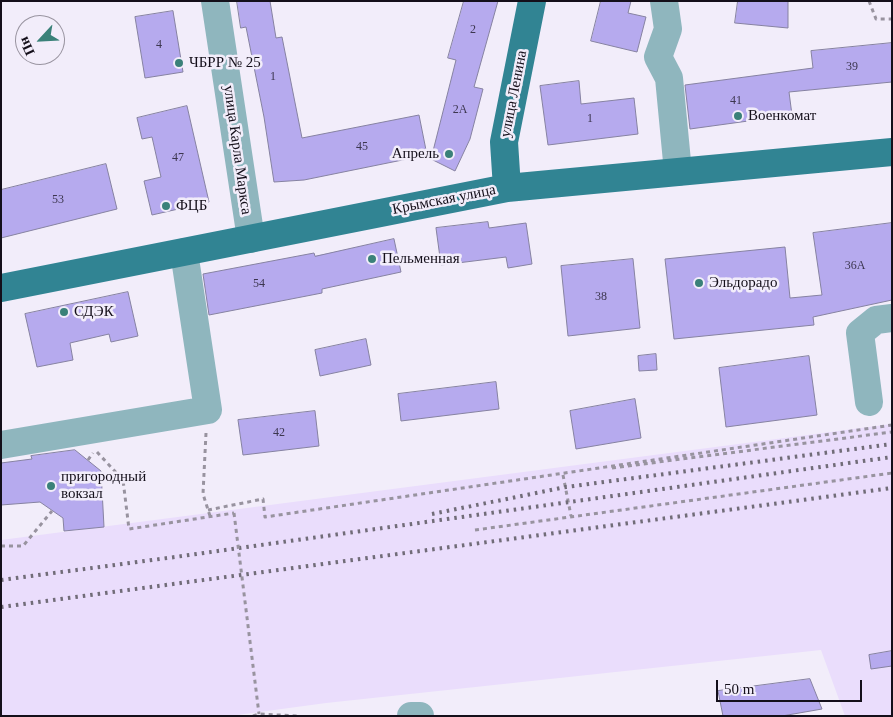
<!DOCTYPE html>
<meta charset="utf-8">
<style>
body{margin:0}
#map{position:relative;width:893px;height:717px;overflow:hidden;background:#f2edfa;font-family:Georgia,serif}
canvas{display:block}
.frame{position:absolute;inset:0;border:2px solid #140f1a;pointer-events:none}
.north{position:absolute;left:15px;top:15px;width:50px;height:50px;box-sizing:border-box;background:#f2edfa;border:1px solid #9994a0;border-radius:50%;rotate:245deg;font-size:14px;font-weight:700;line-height:20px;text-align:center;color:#140f1a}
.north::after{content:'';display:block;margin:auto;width:18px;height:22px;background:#3a8179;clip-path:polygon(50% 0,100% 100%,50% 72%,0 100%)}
.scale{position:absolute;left:716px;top:680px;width:146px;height:22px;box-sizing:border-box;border:2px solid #140f1a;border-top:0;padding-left:6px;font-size:15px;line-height:18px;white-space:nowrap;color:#140f1a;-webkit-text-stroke:4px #f2edfa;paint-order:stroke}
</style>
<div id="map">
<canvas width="893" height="717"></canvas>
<div class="frame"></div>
<div class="north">Пн</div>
<div class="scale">50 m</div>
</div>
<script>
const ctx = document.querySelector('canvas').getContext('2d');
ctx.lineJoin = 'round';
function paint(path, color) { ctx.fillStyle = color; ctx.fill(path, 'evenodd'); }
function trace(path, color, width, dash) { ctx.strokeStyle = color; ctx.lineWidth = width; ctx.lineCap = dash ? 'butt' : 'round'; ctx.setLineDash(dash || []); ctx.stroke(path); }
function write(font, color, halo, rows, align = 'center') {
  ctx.font = font + ' Georgia,serif'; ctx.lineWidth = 5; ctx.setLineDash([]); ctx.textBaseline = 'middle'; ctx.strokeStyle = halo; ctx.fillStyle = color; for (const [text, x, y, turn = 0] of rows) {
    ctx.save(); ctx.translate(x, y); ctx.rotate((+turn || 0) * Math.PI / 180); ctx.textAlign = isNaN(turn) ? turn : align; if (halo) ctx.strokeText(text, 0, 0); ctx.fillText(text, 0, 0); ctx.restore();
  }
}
const built = new Path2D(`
 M892,424V716H845L821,650L326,703L230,716H1V540Z`);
const building = new Path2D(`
 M237,1H270L276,38L282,37L302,138L419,115L427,155L304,180L274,182L264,117L246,27L241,28Z
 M464,1H498L474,87L483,89L470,139L455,171L431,159L456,60L448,58Z
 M601,1H631L628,13L646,17L637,52L591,41Z
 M738,1H788V28L735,23Z
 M173,11L183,72L145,78L135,17Z
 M892,43V82L789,92L792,115L690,129L685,85L813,68L811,51Z
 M579,81L581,104L634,98L638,134L548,145L540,86Z
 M187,106L209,202L152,215L144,181L161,177L152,137L142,139L137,118Z
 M106,164L117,209L1,238V190Z
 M488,222L489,228L526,223L532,264L508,268L506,257L441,265L436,228Z
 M892,223V300L813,317L814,325L674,339L665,259L785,247L790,298L822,295L813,233Z
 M394,239L401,272L322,289V293L209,315L203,274L314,253L315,256Z
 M633,259L640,328L568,336L561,266Z
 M128,292L138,336L111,342L109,334L70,343L73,360L37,367L25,314Z
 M366,339L371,365L320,376L315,350Z
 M656,354L657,370L639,371L638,356Z
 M809,356L817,415L726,427L719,368Z
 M496,382L499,409L401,421L398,394Z
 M635,399L641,438L576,449L570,411Z
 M315,411L319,446L243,455L238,420Z
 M75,450L101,471L104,527L64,531L63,518L40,502L1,505V463L32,459L31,456Z
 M892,651V666L871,669L869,655Z
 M810,679L822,709L782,716H723L718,691Z`);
const path = new Path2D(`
 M869,1L876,19H892
 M206,433L203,494L210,516
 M97,452L123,480L129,529L234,513
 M88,460L93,453
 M612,468L892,432
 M563,475L571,516
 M208,510L263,499L265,517L892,425
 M475,530L892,473
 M1,546H23L52,511
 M253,716L259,714L299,716`);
const minor = new Path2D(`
 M215,1L251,239
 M664,1L668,29L658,57L669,78L678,172
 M869,402L860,333L876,320L892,318
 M1,445L208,410L184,252
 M411,716H420`);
const major = new Path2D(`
 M507,188L504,142L532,1
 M1,288L507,188L892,152`);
const rail = new Path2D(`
 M432,514L566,487L892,444
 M1,580L175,557L892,457
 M1,607L892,488`);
const pathBridge = new Path2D(`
 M234,513L259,714`);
const markers = [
 [179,63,5,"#3a8179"],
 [738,116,5,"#3a8179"],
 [449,154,5,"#3a8179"],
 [166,206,5,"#3a8179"],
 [372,259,5,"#3a8179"],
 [699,283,5,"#3a8179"],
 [64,312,5,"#3a8179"],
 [51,486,5,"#3a8179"]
];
const numberNames = [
 ["2",473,30],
 ["4",159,45],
 ["39",852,67],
 ["1",273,77],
 ["41",736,101],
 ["2А",460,110],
 ["1",590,119],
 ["45",362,147],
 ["47",178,158],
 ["53",58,200],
 ["36А",855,266],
 ["54",259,284],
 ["38",601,297],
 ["42",279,433]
];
const poiNames = [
 ["ЧБРР № 25",189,63],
 ["Военкомат",748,116],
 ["Апрель",439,154,"right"],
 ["ФЦБ",176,206],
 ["Пельменная",382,259],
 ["Эльдорадо",709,283],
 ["СДЭК",74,312],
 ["пригородный",61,477],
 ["вокзал",61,494]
];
const streetNames = [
 ["улица Ленина",514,94,-79],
 ["улица Карла Маркса",237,150,82],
 ["Крымская улица",444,200,-11]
];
paint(built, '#eaddfc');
paint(building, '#b6aaee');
trace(building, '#8682a1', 1);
trace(path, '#98939f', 3, [4, 4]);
trace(minor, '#8fb6be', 28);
trace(major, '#318493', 28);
trace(rail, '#716c78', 4, [2.5, 5]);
trace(pathBridge, '#98939f', 3, [4, 4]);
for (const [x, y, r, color] of markers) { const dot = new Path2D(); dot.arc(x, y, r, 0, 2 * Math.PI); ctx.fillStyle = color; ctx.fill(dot); trace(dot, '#f2edfa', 2); }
write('12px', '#3c364f', null, numberNames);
write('15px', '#140f1a', '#f2edfa', poiNames, 'left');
write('15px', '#140f1a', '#f2edfa', streetNames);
</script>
